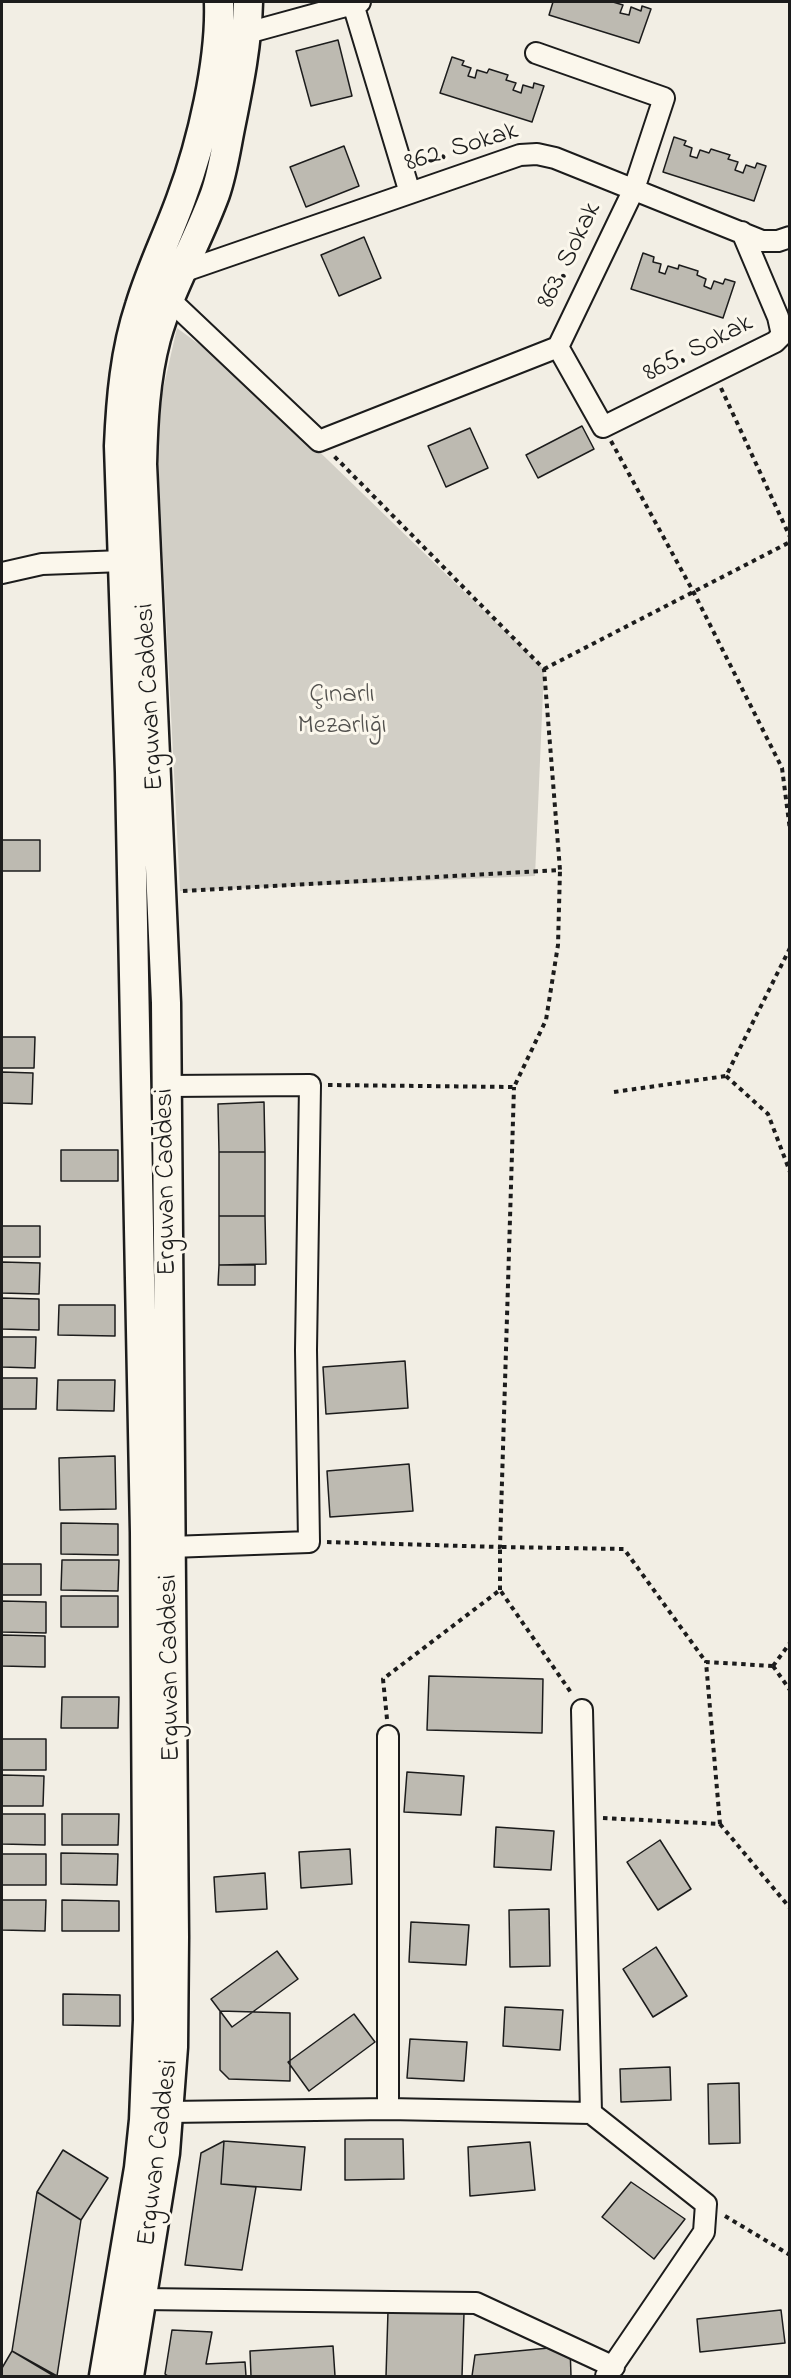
<!DOCTYPE html>
<meta charset="utf-8">
<style>
body{margin:0}
#map{position:relative;width:791px;height:2378px;overflow:hidden;background:#f2eee4;font-family:"Indie Flower",sans-serif}
canvas{display:block}
.frame{position:absolute;inset:0;border:3px solid #1c1c1c;pointer-events:none}
</style>
<div id="map">
<canvas width="791" height="2378"></canvas>
<div class="frame"></div>
</div>
<script>
const ctx = document.querySelector('canvas').getContext('2d');
ctx.lineJoin = 'round';
function paint(path, color) { ctx.fillStyle = color; ctx.fill(path, 'evenodd'); }
function trace(path, color, width, dash) { ctx.strokeStyle = color; ctx.lineWidth = width; ctx.lineCap = dash ? 'butt' : 'round'; ctx.setLineDash(dash || []); ctx.stroke(path); }
function write(font, color, halo, rows, align = 'center') {
  ctx.font = font + ' "Indie Flower",sans-serif'; ctx.lineWidth = 6; ctx.setLineDash([]); ctx.textBaseline = 'middle'; ctx.strokeStyle = halo; ctx.fillStyle = color; for (const [text, x, y, turn = 0] of rows) {
    ctx.save(); ctx.translate(x, y); ctx.rotate((+turn || 0) * Math.PI / 180); ctx.textAlign = isNaN(turn) ? turn : align; if (halo) ctx.strokeText(text, 0, 0); ctx.fillText(text, 0, 0); ctx.restore();
  }
}
const green = new Path2D(`
 M177,328L238,373L544,669L535,876L180,891L156,420Z`);
const building = new Path2D(`
 M553,2H613L623,5L620,13L629,15L631,7L641,11L642,6L651,9L639,43L549,15Z
 M338,40L352,96L311,106L296,51Z
 M452,57L464,61L462,65L471,68L468,76L475,78L477,70L487,73L489,69L508,75L506,80L516,83L513,90L521,93L523,85L533,88L534,83L544,86L532,122L440,93Z
 M674,137L686,141L684,145L692,148L690,156L697,158L700,150L709,153L711,149L730,155L728,159L738,162L735,170L743,173L746,165L755,168L757,163L766,166L754,201L663,172Z
 M344,146L359,186L306,207L290,167Z
 M364,237L381,278L339,296L321,255Z
 M643,253L654,257L653,262L661,264L659,272L665,274L668,266L678,269L679,265L698,271L697,275L706,279L704,286L711,289L714,281L723,284L725,279L735,282L723,318L631,289Z
 M582,426L594,449L538,478L526,455Z
 M470,428L488,468L446,487L428,446Z
 M2,840H40V871H2Z
 M2,1037H35L34,1068H2Z
 M2,1072L33,1073L32,1104L2,1103Z
 M264,1102L265,1152H219L218,1104Z
 M61,1150H118V1181H61Z
 M219,1152H265V1216H219Z
 M219,1216H265L266,1264L219,1265Z
 M2,1226H40V1257H2Z
 M2,1262L40,1263L39,1294L2,1293Z
 M219,1265H255V1285H218Z
 M2,1298L39,1299V1330L2,1329Z
 M59,1305H115V1336L58,1335Z
 M2,1337H36L35,1368L2,1367Z
 M405,1361L408,1408L326,1414L323,1367Z
 M2,1378H37L36,1409H2Z
 M58,1380H115L114,1411L57,1410Z
 M115,1456L116,1509L60,1510L59,1458Z
 M409,1464L413,1511L330,1517L327,1471Z
 M61,1523L118,1524V1555L61,1554Z
 M62,1560H119L118,1591L61,1590Z
 M2,1564H41V1595H2Z
 M61,1596H118V1627H61Z
 M2,1601L46,1602V1633L2,1632Z
 M2,1635L45,1636V1667L2,1666Z
 M429,1676L543,1679L542,1733L427,1730Z
 M62,1697H119L118,1728H61Z
 M2,1739H46V1770H2Z
 M407,1772L464,1776L461,1815L404,1812Z
 M2,1775L44,1776L43,1806H2Z
 M2,1814H45V1845L2,1844Z
 M62,1814H119L118,1845H62Z
 M496,1827L554,1831L551,1870L494,1867Z
 M660,1840L691,1889L658,1910L627,1862Z
 M350,1849L352,1884L301,1888L299,1852Z
 M61,1853L118,1854L117,1885L61,1884Z
 M2,1854H46V1885H2Z
 M265,1873L267,1909L216,1912L214,1877Z
 M2,1900H46L45,1931L2,1930Z
 M62,1900L119,1901V1931H62Z
 M549,1909L550,1966L510,1967L509,1910Z
 M411,1922L469,1925L466,1965L409,1962Z
 M656,1947L687,1996L653,2017L623,1969Z
 M277,1951L298,1979L232,2027L211,1999Z
 M63,1994L120,1995V2026L63,2025Z
 M505,2007L563,2010L560,2050L503,2046Z
 M220,2011L290,2013V2081L229,2079L220,2070Z
 M354,2014L375,2042L309,2091L288,2062Z
 M410,2039L467,2042L464,2081L407,2078Z
 M670,2067L671,2100L621,2102L620,2069Z
 M739,2083L740,2143L709,2144L708,2084Z
 M345,2139H403L404,2179L345,2180Z
 M224,2141L305,2147L301,2190L221,2184Z
 M224,2141L221,2184L256,2187L242,2270L185,2265L201,2153Z
 M530,2142L535,2190L470,2196L468,2147Z
 M63,2150L108,2178L81,2220L37,2192Z
 M631,2182L685,2219L654,2259L602,2217Z
 M37,2192L81,2220L57,2376L12,2351Z
 M781,2310L785,2343L700,2352L697,2319Z
 M388,2311L464,2313L462,2376H386Z
 M172,2330L212,2332L206,2364L245,2362L246,2376H168L165,2374Z
 M333,2346L335,2376H251L250,2351Z
 M570,2346L571,2376H472L475,2355Z
 M12,2351L54,2376H2V2368Z`);
const path = new Path2D(`
 M721,388L790,537
 M611,441L694,593L782,768L790,830
 M544,669L790,542
 M183,891L560,870L544,669L332,454
 M726,1076L768,1114L790,1172
 M328,1085L514,1087L546,1020L558,945L560,870
 M614,1092L726,1076L790,948
 M327,1542L500,1547L514,1087
 M500,1590V1547L624,1549L706,1662
 M773,1666L790,1690
 M773,1666L790,1643
 M387,1719L383,1679L500,1590L572,1694
 M603,1818L720,1824L706,1662L773,1666
 M720,1824L790,1908
 M725,2216L790,2255`);
const street = new Path2D(`
 M353,4L410,193
 M247,33L360,2
 M536,53L664,98L634,189L558,347
 M182,272L520,155L537,154L555,158L762,241H778L790,237
 M169,299L319,441L558,347
 M558,347L603,427L775,342L782,335L778,317L742,232
 M2,573L42,564L123,561
 M167,1086L310,1085L306,1350L309,1542L171,1547
 M582,1710L591,2113
 M388,1736V2109
 M169,2112L388,2109L591,2113L706,2204L704,2232L606,2376
 M141,2299L476,2303L614,2367`);
const secondary = new Path2D(`
 M104,2376L139,2168L144,2120L148,2020L145,1532L130,772L119,446C121,399 125,351 140,306C151,269 168,235 181,199C202,143 221,61 219,2
 M129,2376L165,2153L173,2047L174,1937L166,1003L142,464C143,422 145,379 156,338C170,288 197,243 215,194C223,171 226,147 231,123C239,83 247,43 248,2`);
const streetNames = [
 ["862. Sokak",462,149,-17],
 ["863. Sokak",571,256,-64],
 ["865. Sokak",699,350,-27],
 ["Erguvan Caddesi",152,697,-93],
 ["Erguvan Caddesi",168,1182,-91],
 ["Erguvan Caddesi",172,1668,-91],
 ["Erguvan Caddesi",160,2153,-83]
];
const parkNames = [
 ["Çınarlı",342,697],
 ["Mezarlığı",342,728]
];
paint(green, '#d2cfc6');
paint(building, '#bdbab1');
trace(building, '#1c1c1c', 1.5);
trace(street, '#1c1c1c', 24);
trace(secondary, '#1c1c1c', 33);
trace(path, '#1c1c1c', 4, [4.5, 4.5]);
trace(street, '#fbf7ec', 20);
trace(secondary, '#fbf7ec', 28);
write('27px', '#1c1c1c', '#fbf7ec', streetNames);
write('27px', '#53524f', '#fbf7ec', parkNames);
</script>
